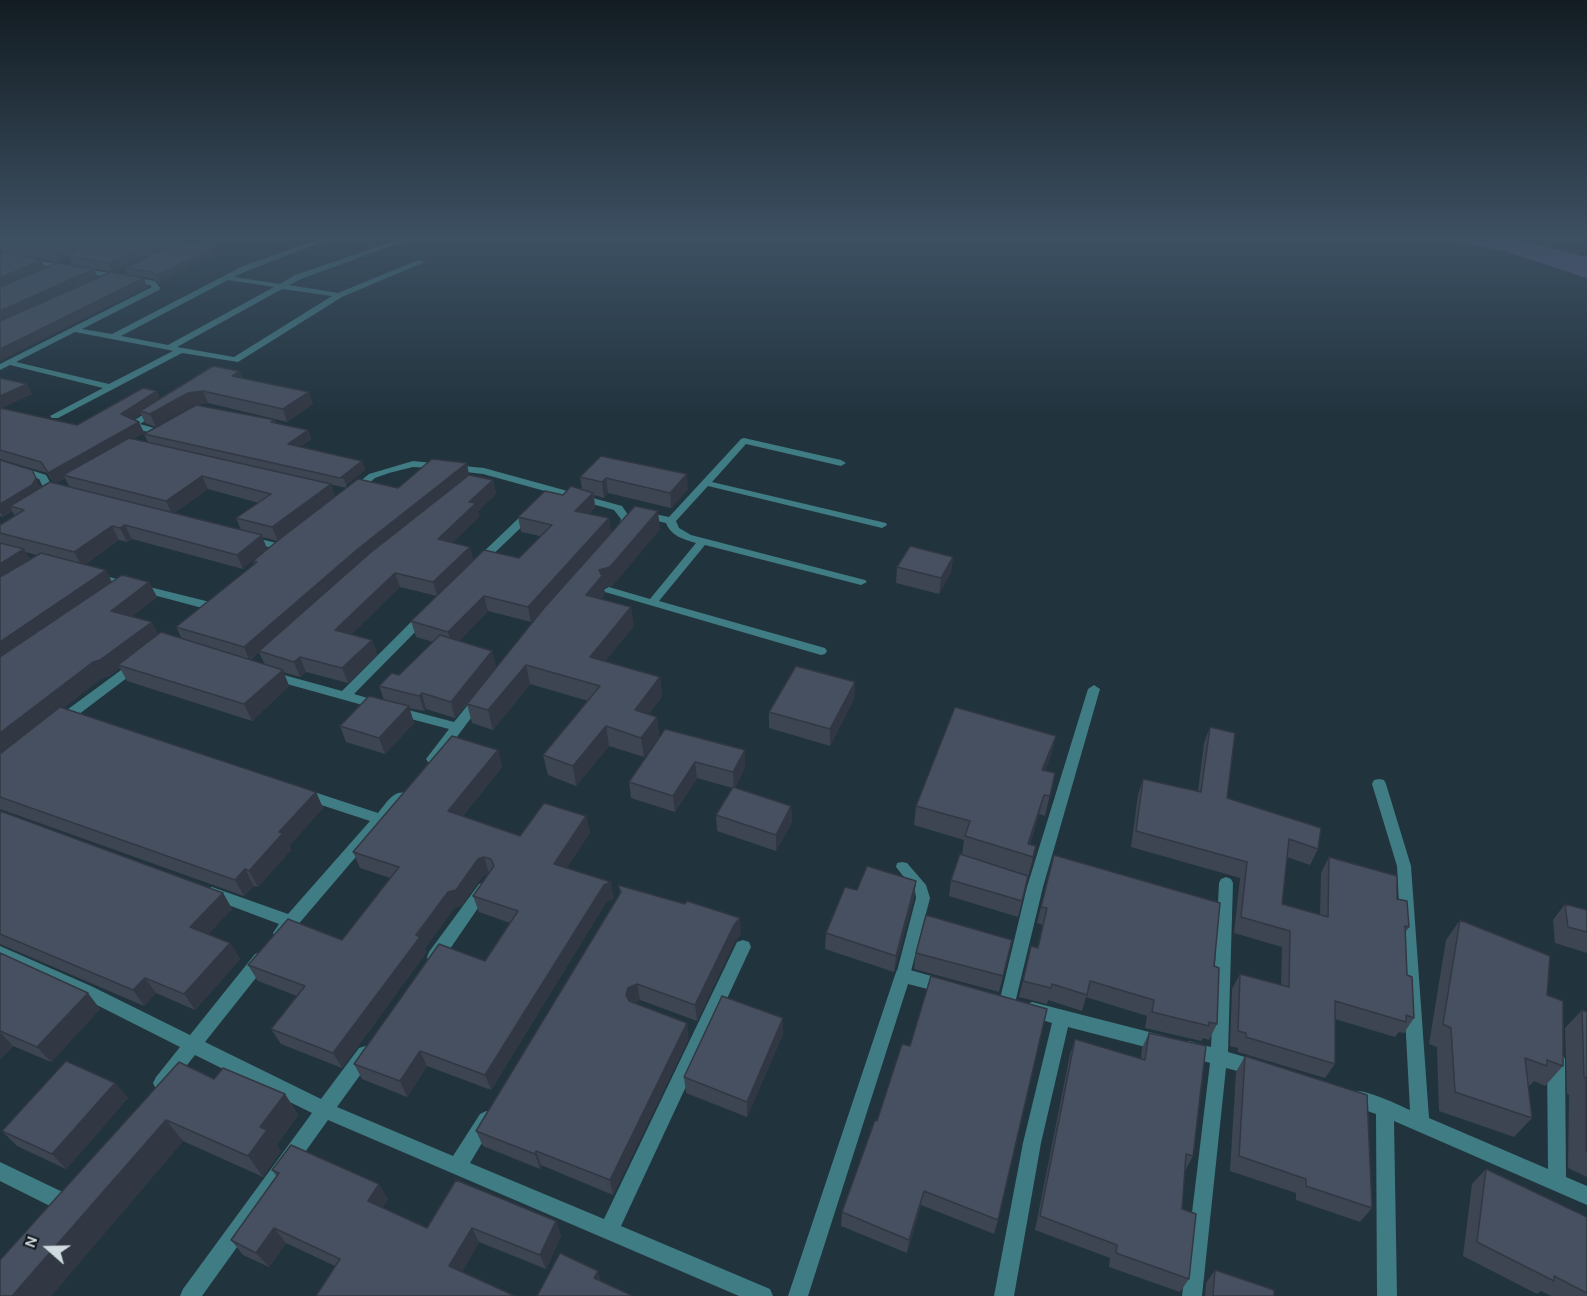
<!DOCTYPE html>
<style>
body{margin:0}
#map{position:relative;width:1587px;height:1296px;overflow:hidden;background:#21333d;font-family:Karla,sans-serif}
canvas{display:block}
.north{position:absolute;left:18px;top:1218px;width:60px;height:60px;-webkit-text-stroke:4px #12191e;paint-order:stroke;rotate:290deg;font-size:16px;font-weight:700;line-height:24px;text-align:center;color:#d0dbe1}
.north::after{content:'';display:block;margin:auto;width:21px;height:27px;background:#d0dbe1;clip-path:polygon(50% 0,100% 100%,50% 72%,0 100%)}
</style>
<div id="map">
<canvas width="1587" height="1296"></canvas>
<div class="north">N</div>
</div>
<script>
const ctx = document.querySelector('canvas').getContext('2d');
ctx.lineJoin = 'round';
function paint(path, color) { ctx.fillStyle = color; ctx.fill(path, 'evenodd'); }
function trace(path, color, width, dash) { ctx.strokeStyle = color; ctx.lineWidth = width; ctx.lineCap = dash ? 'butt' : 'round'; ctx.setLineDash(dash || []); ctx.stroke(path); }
const water = new Path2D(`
 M1435,237H1506L1587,257V278L1507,252Z`);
const lane = new Path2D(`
 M902,862L907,863L926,885L930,898L910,975L908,979L903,981L898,979L896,975L916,898L915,891L896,867L897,863Z`);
const street = new Path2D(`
 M325,237H335L249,270L234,277L280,284L295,275L400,239L402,240V242L301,279L289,285L338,293L418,260L425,262L342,297L238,362L182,353L58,418H52L50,416L103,388L10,365L0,370V364L152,287L150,285L0,258V254L155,281L160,288L159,290L82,329L112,334L243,266ZM228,280L274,287L168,345L121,336ZM282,289L332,296L234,357L177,347ZM75,332L169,350L173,351L109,384L16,362Z
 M155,407L158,408V412L140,424L161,430V434L158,435L130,427V423Z
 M744,438L841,460L846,463L841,466L746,444L712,482L886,523L887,525L882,528L708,486L676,521L679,528L691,535L865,580L867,582L861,585L705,545L659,601L825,648L827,651L825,654L821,655L605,592L603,590L609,587L650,599L696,543C683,539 671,536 666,523L641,517L640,515L645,512L669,517L741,439Z
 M0,460L46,475L54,489L49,499L45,500L40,497L44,489L39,479L0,466Z
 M413,461L484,468L622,506L631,519L626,533H618L617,531L621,519L614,510L483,474L432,468L413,467L389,473L375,478L357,493H349L348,491L369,474Z
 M529,511L533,512L534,514L533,516L483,564H475L474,562L475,560L525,512Z
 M249,536L284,545L285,547L280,550L245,541L244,539Z
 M97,574L214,603L216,606L210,610L93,579L91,577L93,575Z
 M424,612L430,616L428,619L354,694L381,702L383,705L381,708L377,709L269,679L267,676L273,672L342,691L420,613Z
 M136,661L142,665L140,668L66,724H56L55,721L56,718L132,662Z
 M1094,685L1100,689L1043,887L1015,1003L1013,1008L1007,1010L1001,1008L999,1003L1027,887L1088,689Z
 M479,695L483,696L485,699L483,702L438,762H428L426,759L449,729L392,714L391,711L392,708L397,707L454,722L475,696Z
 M1379,779L1384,780L1386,784L1411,866L1429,1118L1548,1169L1547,1059L1550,1053L1556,1051L1562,1053L1565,1059L1566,1177L1587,1186V1205L1394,1121L1397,1296H1377L1376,1114L1347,1104L1344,1098L1347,1092C1361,1086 1396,1104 1410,1110L1397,866L1372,784L1374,780Z
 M305,789L378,813C385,805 393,790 405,793L407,797L296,927C290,933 286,942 275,938L273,933L279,924L207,897L204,893L207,889L212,887L288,914L370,821L300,798L298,794L300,790Z
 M1226,877L1231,879L1233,883L1228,1052L1262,1062L1265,1068L1262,1074L1256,1076L1226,1068L1202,1296H1182L1210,1063L1183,1055L1180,1049L1183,1043L1189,1041L1211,1047L1219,883L1221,879Z
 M484,882L489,884L492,888L489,892L441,962L435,964L429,962L427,957L429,952L479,884Z
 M743,940L749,942L751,947L621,1226L770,1289L773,1296H739L328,1120L202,1296H180L183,1289L312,1113L195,1055L168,1089L162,1091L156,1089L153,1083L156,1077L180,1047L79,996L0,960V946L91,986L190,1035L255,954L261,952L267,954L269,959L267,964L205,1042L321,1099L359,1048L365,1046L371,1048L374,1054L371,1060L337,1107L453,1156L480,1114L486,1111L492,1114L495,1120L492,1126L470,1163L604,1219L737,942Z
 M903,968L949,981L951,986L949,991L943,993L908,984L808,1296H788L895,975L897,970Z
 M1032,1002L1161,1035L1167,1037L1170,1043L1167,1049L1161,1051L1068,1027L1041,1143L1014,1296H994L1023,1143L1052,1023L1026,1015L1024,1010L1026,1005Z
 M0,1162L73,1197L76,1204L73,1211L66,1214L0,1181Z`);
const wall = new Path2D(`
 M0,237H96L58,262L3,252L0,246Z
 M186,241L175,243L112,272L73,265L69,256Z
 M212,248L215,254L159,283L155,279L127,274L125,268Z
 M239,371L242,378L313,404L287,422L208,403L196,405L275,420L276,423L308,430L311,439L300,447L362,461L365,470L346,485L347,488H398L469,475L493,480L496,494L478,511L479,517L453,542L473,560L519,558L540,536L521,532L518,517L563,495L582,489L580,477L601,456L688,489L671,508L608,493L604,498L594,495L595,507L589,514L609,518L611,533L660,529L612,586L604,588L605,594L601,599L634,626L605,661L660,677L662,696L649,714L657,717L659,736L644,757L609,746L576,786L548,775L543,755L588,701L530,684L493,730L472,723L467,704L455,718L426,709L424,711L409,708L414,723L385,754L346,742L340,726L384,700L379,686L399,675L433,642L416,637L411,621L437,596L400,587L351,634L372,640L377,655L348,683L306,672L300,677L283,672L289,686L252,721L127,681L120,668L109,676L102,678L63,708L316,792L323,808L289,846L291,850L258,887L254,886L244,896L0,809V525L15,516L12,511L3,517L0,516V460L41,487L53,482L47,473L0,459V378L32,394L1,408L77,425L160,399ZM193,405H196L144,434L148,442L133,439L144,433L139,422L133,420L141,414L145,423L156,427ZM65,478L69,486L56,483ZM303,478L347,488L335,497L331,484ZM208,489L259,503L236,518L241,530L174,513ZM262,537L278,541L253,561L254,565L176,627L182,639L158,635L132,616L157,597L149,582H112L84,565L119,540L127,542L132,539L243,569ZM25,552L37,555L30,559ZM564,586L468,702L496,666L459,641L488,611L531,622ZM259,652L265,665L250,660Z
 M953,557L951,572L939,594L896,583L897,567Z
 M855,682L854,699L830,746L769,728V712Z
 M1210,727L1227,798L1318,849L1310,865L1287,857L1282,904L1320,914L1321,873L1329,857L1397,899L1409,927L1405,933L1407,975L1414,1018L1404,1033L1399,1032L1395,1037L1335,1019V1064L1325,1078L1238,1052V1048L1230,1046L1232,989L1240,974L1281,985L1282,947L1234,933L1240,878L1131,847L1138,795L1143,779L1198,791L1204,743Z
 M665,729L745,750V767L735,788L791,806L792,822L776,851L717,831L716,815L732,788L697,778L675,812L631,798L629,782Z
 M1056,736L1051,755L1045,770L1055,773L1045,816L1039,814L1030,844L1036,846L1018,917L949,896L951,880L962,855L964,840L914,825L916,806Z
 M498,750L502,767L463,816L520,836L586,816L590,833L566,868L614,899L607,901L491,1090L427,1066L407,1097L362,1079L354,1064L485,961L510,923L479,912L473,896L489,873L483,876L461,906L454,908L425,948L426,953L342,1068L281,1044L271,1029L297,996L258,981L248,965L342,940L390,878L360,868L353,852Z
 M0,811L223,893L232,909L208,934L230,943L240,959L195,1010L156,993L144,1006L0,944Z
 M1054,855L1214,966L1217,1024L1209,1040L1203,1038L1201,1041L1145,1028L1147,1016L1086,997L1082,1011L1048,1000L1047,1004L1019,997L1031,946L1037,948L1043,925L1037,923Z
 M916,881L914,897L894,972L825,949L826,933L857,890Z
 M618,885L741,934L735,941L697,1021L640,1000L634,1003L689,1038L613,1195L541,1165L540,1169L483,1146L476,1131L620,894Z
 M1565,904L1587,910V953L1555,943L1553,920Z
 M1460,920L1547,995L1563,1066L1545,1086L1534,1081L1529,1086L1528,1085L1532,1118L1514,1137L1439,1111L1437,1047L1429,1044L1446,940Z
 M1012,940L999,992L914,969L916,953Z
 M0,953L100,1009L51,1062L13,1046L0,1059Z
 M1582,1010L1587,1012V1177L1568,1168L1569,1095L1567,1094L1565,1028Z
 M783,1018V1034L747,1117L686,1093L684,1077Z
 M1149,1033L1193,1156L1185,1171H1184L1182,1209L1189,1279L1180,1292L1109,1267L1110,1258L1035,1230L1070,1054L1075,1039L1141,1059L1142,1048Z
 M1245,1056L1372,1208L1360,1222L1296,1200V1193L1230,1171L1236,1072Z
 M214,1079L285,1094L298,1115L277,1145L281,1151L263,1177L183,1141L51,1296H0V1260Z
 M115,1083L128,1098L66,1169L17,1146L2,1131Z
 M875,1120L998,1220L994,1234L921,1205L907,1253L841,1226L842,1212Z
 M1486,1169L1587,1217V1296H1551L1541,1291L1537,1294L1463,1256L1472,1184Z
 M272,1170L388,1199L382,1208L427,1228L556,1221L561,1236L546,1269L479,1242L462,1272L335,1266L286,1243L269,1267L243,1255L231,1240L277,1177Z
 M1215,1270L1274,1296H1205L1206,1283Z`);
const shadedWall = new Path2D(`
 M0,237H18L0,244Z
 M79,237H96L58,262L55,253Z
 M166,237H184L186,241L175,243L112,272L108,263Z
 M212,248L215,254L159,283L156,276Z
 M41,260L45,269L0,289V278Z
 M94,269L98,278L0,323V311Z
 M144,278L147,287L0,361V349Z
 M239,371L244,383L232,376Z
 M27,384L32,394L0,409V396Z
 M157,391L161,401L140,411L141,414L126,424L121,414Z
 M203,391L208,403L193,405L156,427L150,414L188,393Z
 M309,392L313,404L287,422L283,409Z
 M139,422L144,433L67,476L63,475L65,478L54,484L48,473Z
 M308,430L311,439L291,453L288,444Z
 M362,461L365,470L346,485L344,479L340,478Z
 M467,463L469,475L364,560L249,660L244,647L359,548Z
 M32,470L41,489L10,506L12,511L3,517L0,512V504Z
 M687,474L688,489L671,508L670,493Z
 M202,476L208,489L172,514L166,501Z
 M606,478L608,493L604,498L602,482Z
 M493,480L496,494L478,511L479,517L442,553L438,539L469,502Z
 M331,484L335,497L278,541L272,527Z
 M593,493L595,507L577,526L575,511Z
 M658,511L660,529L612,586L604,588L605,594L589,614L586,595L599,570Z
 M609,518L611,533L531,622L528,607Z
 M125,525L132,539L127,542L120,528Z
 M112,526L119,540L82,566L74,552Z
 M262,535L267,549L243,569L237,555Z
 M470,547L474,561L437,596L433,582Z
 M24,549L33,565L0,585V564Z
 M953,557L951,572L939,594L941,578Z
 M106,570L114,586L0,665V642Z
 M395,573L400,587L341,645L335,630Z
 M149,582L157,597L120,626L111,611Z
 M484,596L488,611L453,647L448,632Z
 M631,607L634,626L593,676L590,657Z
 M152,622L160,638L118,665L120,668L109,676L102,678L0,758V733L93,662Z
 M372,640L377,655L348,683L342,668Z
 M492,651L496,666L455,718L451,702Z
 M300,657L306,672L300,677L294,662Z
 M526,665L530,684L493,730L488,710Z
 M283,670L289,686L252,721L244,704Z
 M660,677L662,696L638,729L635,710Z
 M855,682L854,699L830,746V729Z
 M422,693L426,709L424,711L419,696Z
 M409,706L414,723L385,754L379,738Z
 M657,717L659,736L644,757L641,738Z
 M606,726L609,746L576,786L573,766Z
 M1056,736L1051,755L1038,789L1042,770Z
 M498,750L502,767L453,828L448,811Z
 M745,750V767L734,789L733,772Z
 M695,762L697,778L675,812L673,796Z
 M316,792L323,808L289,846L291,850L258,887L249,871L279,832Z
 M1044,795L1039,814L1026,855L1028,844Z
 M791,806L792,822L776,851V835Z
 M586,816L590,833L558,880L554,864Z
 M1036,846L1032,866L1029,876L1033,857Z
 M484,857L489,873L483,876L461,906L454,908L425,948L426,953L342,1068L333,1053L448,892L478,859Z
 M245,869L254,886L244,896L235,880Z
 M916,881L914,897L894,972L896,956Z
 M611,882L614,899L607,901L491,1090L485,1075L604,885Z
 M223,893L232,909L200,943L190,927Z
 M740,918L741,934L735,941L697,1021L695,1005L734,925Z
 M230,943L240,959L195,1010L184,994Z
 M145,978L156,993L144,1006L133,990Z
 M637,984L640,1000L631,1004L626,995L628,988Z
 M88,993L100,1009L51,1062L37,1047Z
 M783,1018V1034L747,1117V1102Z
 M687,1023L689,1038L613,1195L610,1180Z
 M0,1032L13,1046L0,1059Z
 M420,1051L427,1066L407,1097L400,1081Z
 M115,1083L128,1098L66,1169L52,1154Z
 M285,1094L298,1115L277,1145L281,1151L263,1177L248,1156L260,1127Z
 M166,1120L183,1141L51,1296H12Z
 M536,1151L541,1165L540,1169L535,1154Z
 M379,1184L388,1199L377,1216L368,1201Z
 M924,1191L921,1205L907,1253L909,1240Z
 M556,1221L561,1236L546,1269L540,1255Z
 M274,1228L286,1243L269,1267L256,1253Z
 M472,1228L479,1242L457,1281L449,1266Z
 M598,1271L602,1285L594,1278Z`);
const building = new Path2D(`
 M14,237H79L55,253L0,244Z
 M96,237H166L108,263L69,256Z
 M179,242L212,248L156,276L153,272L125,268Z
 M0,252L41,260L0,278Z
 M57,263L94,269L0,311V287Z
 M111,272L144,278L0,349V321Z
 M213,366L239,371L232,376L309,392L283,409L203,391L188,393L150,414L140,411Z
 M0,378L27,384L0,396Z
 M143,388L157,391L121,414L139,422L48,473L41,462L0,450V408L77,425Z
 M196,405L275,420L271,422L308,430L288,444L362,461L340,478L144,434Z
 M129,438L331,484L272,527L236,518L271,494L202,476L166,501L63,475Z
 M601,456L687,474L670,493L606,478L602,482L580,477Z
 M432,459L467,463L359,548L244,647L176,627L257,562L253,561L281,538L358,479L398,488Z
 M0,460L32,470L36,478L32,485L0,504Z
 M469,475L493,480L469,502L476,503L438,539L470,547L433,582L395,573L335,630L372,640L342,668L300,657L294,662L259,651L370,553Z
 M50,482L262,535L237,555L125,525L120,528L112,526L74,552L0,533V525L24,510L10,506Z
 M571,486L593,493L575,511L609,518L528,607L484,596L448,632L411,621L484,550L519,558L552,525L518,517L545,491L563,495Z
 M635,506L658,511L610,567L599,570L602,576L586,595L631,607L590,657L660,677L635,710L657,717L641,738L606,726L573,766L543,755L600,686L526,665L488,710L467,704L544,608Z
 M0,543L24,549L0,564Z
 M910,546L953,557L941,578L897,567Z
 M41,553L106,570L0,642V577Z
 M122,575L149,582L111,611L152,622L100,660L93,662L0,733V657Z
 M161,632L283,670L244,704L118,665Z
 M440,635L492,651L451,702L422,693L419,696L379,686L392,673L399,675Z
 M796,666L855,682L830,729L769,712Z
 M369,696L409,706L379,738L340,726Z
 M60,707L316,792L279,832L283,833L249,871L245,869L235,880L0,797V754Z
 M955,707L1056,736L1042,770L1055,773L1050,796L1044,795L1028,844L1036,846L1033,857L965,836L970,821L916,806Z
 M1210,727L1235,733L1227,798L1321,828L1318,849L1289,839L1282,904L1328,917L1329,857L1397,876V899L1407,901L1409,927L1405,926L1407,975L1412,977L1414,1018L1406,1015V1022L1335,1001V1064L1246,1037V1033L1238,1031L1240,974L1289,987L1290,931L1241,917L1247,862L1136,831L1143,779L1201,792Z
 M665,729L745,750L733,772L695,762L673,796L629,782Z
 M452,736L498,750L448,811L520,836L544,803L586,816L554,864L611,882L604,885L485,1075L420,1051L400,1081L354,1064L439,944L485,961L518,911L473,896L494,866L491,859L484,857L478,859L456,890L448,892L416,935L420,937L333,1053L271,1029L305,986L248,965L288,919L342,940L399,867L353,852Z
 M733,787L791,806L776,835L716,815Z
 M0,811L223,893L190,927L230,943L184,994L145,978L133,990L0,934Z
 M960,854L1028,876L1022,901L951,880Z
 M1054,855L1220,903L1214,966L1219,968L1217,1024L1209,1022V1026L1152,1012L1154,1000L1090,981L1087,995L1052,984L1051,988L1023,981L1031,946L1038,948L1047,908L1041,907Z
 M867,866L916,881L896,956L826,933L845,887L857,890Z
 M618,885L685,904L687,901L740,918L734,925L695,1005L637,984L628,988L626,995L629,1001L687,1023L610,1180L536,1151L535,1154L476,1131L621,892Z
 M1565,904L1587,910V932L1568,927Z
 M926,915L1012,940L1003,976L916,953Z
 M1460,920L1550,956L1547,995L1563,1001V1066L1547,1060V1066L1525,1058L1532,1118L1455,1092L1451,1028L1443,1024Z
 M0,953L88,993L37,1047L0,1031Z
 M931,976L1047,1009L998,1220L924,1191L909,1240L842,1212L875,1120L877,1121L902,1044L910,1046Z
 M722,996L783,1018L747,1102L684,1077Z
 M1582,1010L1587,1012V1152L1586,1151V1078L1584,1077Z
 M1149,1033L1206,1046L1193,1156L1186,1154L1182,1209L1196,1214L1189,1279L1116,1253L1117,1245L1040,1216L1075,1039L1145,1060Z
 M1245,1056L1367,1095L1372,1208L1306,1186V1179L1239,1156Z
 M66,1061L115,1083L52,1154L2,1131Z
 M179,1062L214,1079L223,1068L285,1094L260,1127L267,1130L248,1156L166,1120L12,1296H0V1260Z
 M291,1145L379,1184L368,1201L427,1228L456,1180L556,1221L540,1255L472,1228L449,1266L515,1296H316L340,1259L274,1228L256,1253L231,1240L279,1173L272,1170Z
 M1486,1169L1587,1217V1293L1554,1276V1281L1477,1242Z
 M560,1253L598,1271L594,1278L633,1296H537Z
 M1215,1270L1274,1290V1296H1213Z`);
paint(water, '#5e5789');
paint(lane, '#407c83');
paint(street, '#407c83');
paint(wall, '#3d4553');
paint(shadedWall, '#323843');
paint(building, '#475060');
trace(building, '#323843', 1.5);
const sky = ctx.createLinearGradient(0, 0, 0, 419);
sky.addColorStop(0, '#121c22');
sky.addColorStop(0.57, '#3d5062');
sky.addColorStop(1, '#3d506200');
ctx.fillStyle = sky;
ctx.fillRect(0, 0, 1587, 419);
</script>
